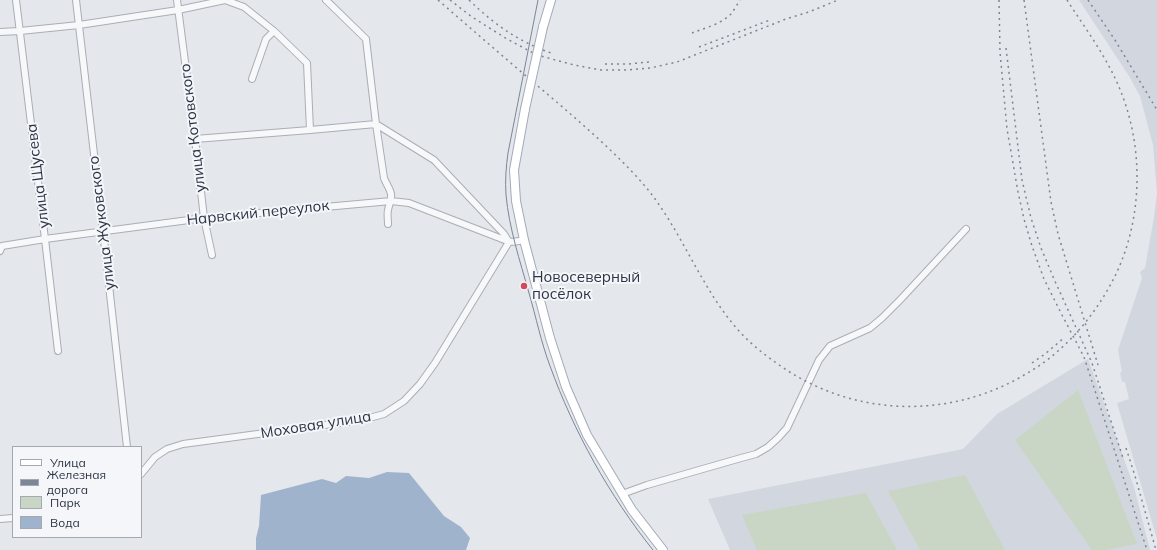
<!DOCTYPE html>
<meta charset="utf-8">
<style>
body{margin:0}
#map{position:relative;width:1157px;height:550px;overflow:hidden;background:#e4e7ec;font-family:Mulish,sans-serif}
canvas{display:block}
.legend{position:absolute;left:12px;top:446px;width:130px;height:92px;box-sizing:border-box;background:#f4f6f9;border:1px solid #a4a8b1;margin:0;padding:5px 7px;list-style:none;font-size:12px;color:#2b3445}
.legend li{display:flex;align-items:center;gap:8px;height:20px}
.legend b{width:20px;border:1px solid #a4a8b1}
</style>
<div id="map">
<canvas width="1157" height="550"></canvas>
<ul class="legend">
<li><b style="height:5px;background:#fff"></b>Улица</li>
<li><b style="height:5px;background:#7d8696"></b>Железная дорога</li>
<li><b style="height:11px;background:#c9d6c5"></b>Парк</li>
<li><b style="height:11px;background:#9fb4cc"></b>Вода</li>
</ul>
</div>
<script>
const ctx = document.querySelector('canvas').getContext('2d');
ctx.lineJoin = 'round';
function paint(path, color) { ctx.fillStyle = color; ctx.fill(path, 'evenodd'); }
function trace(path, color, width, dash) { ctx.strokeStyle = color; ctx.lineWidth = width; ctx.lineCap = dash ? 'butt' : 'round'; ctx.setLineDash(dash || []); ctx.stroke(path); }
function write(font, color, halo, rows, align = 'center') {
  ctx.font = font + ' Mulish,sans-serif'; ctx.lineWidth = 4; ctx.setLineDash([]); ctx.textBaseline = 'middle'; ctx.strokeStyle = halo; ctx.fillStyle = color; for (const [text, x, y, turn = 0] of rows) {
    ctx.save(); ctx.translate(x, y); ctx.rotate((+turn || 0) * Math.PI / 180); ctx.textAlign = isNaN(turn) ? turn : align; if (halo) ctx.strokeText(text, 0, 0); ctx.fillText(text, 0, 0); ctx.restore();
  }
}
const built = new Path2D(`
 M1079,0H1157V539L1117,403L1129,399L1125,382H1122L1120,372H1122L1118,350L1142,278L1140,272L1145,268L1154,217L1157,193L1153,145L1140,96L1129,76Z
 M1088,359L1134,487L1150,550H730L708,499L963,449L997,414Z`);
const green = new Path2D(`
 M1078,390L1137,544L1105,550H1092L1015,440Z
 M965,475L1005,550H920L888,491Z
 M866,493L897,550H757L742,515Z`);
const water = new Path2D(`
 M387,472L409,473L444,516L461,527L470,538L466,550H256V538L259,526L261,495L322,479L336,483L346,476L369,478Z`);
const minor = new Path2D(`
 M16,0L45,239L58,351
 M76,0L103,231L127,447
 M177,0L195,139L204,218L212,255
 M326,0L366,39L376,124L384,178C386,184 390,188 391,194C392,200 389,204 388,210C387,214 388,219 388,224
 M274,31L307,63L310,130
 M0,32L20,31L79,25L178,10L225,0L244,7L274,31L266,39L252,79
 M195,139L310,130L376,124L434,160L504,234L509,242
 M0,251L2,246L45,239L204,218L391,201L409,203L497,237C510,242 510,243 524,240
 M141,474L155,457L167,449L183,444L362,420L384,414L404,401L420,384L435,363L509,242
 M622,494L647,485L741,458L756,454L768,447L778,438L787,428L819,360L830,346L870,328L882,318L900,300L966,229
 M0,519L13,518`);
const major = new Path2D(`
 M543,27L551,0
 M525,109L514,170L516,201L524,240L550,338L566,387L587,435L632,510L663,550`);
const tram = new Path2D(`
 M538,0L508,153C506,167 505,181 506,195C509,228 520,261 529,293C536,317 541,342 550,366C574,432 609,495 653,550`);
const rail = new Path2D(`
 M438,0C476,33 514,66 552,98C581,123 610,148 636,176C679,221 697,284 739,331C749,342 762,353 775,362C847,415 941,421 1019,378C1033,370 1046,362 1058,351C1082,330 1102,303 1116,274C1143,217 1144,146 1119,87C1106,56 1085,28 1067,0
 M450,0L472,17L507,39L537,55L574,65L601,70H627L650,68L677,62L786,19L809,12L838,0
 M469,0C496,26 519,42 554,54
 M999,0L1000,52L1007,129L1018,192L1024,219L1032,246L1044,279L1062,315L1084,357L1147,550
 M1024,0L1051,202L1058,234L1098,365
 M1088,0L1115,40L1157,110
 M692,33C705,28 721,24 731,14C734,10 737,5 740,0
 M699,47L770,20
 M1006,48L1022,180L1031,218L1041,248L1054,279L1092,363L1123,458
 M605,64H628L649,62
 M1032,363L1045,354L1065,337
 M1126,448L1135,476L1156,550`);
const majorBridge = new Path2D(`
 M525,109L543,27`);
const markers = [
 [524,286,4,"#d1495b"]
];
const streetNames = [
 ["улица Котовского",193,128,-97],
 ["улица Щусева",38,176,-97],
 ["Нарвский переулок",258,213,-6],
 ["улица Жуковского",102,223,-97],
 ["Моховая улица",316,425,-9]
];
const poiNames = [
 ["Новосеверный",532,277],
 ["посёлок",532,294]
];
paint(built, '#d2d6de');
paint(green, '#c9d6c5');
paint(water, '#9fb4cc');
trace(minor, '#a9aeb7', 8);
trace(major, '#a3abb8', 10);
trace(minor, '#f7f8fa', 6);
trace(major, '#fff', 8);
trace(tram, '#7d8696', 1);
trace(rail, '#7d8696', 1.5, [2, 4]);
trace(majorBridge, '#a3abb8', 10, []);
trace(majorBridge, '#fff', 8);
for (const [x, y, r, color] of markers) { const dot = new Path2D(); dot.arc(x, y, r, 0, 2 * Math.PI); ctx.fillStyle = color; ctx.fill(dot); trace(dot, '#f4f6f9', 1.5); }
write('15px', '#2b3445', '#f4f6f9', streetNames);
write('15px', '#2b3445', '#f4f6f9', poiNames, 'left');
</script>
